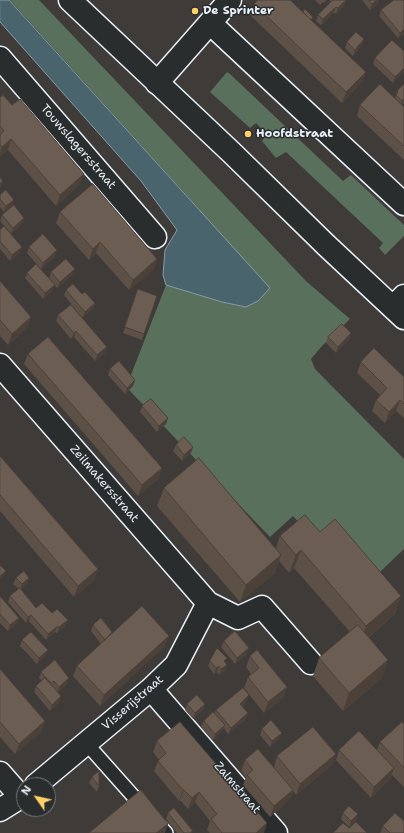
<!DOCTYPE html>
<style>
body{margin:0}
#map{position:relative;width:404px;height:833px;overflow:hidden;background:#3e3b39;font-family:"Shantell Sans",sans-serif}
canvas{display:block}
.north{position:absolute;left:16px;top:777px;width:40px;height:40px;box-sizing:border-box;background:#2a2d2e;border:1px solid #767b7f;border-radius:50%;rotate:304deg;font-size:11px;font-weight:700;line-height:16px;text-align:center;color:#e8f1f8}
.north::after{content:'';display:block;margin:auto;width:14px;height:18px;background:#ffd166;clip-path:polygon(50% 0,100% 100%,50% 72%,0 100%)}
</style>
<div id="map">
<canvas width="404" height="833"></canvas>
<div class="north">N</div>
</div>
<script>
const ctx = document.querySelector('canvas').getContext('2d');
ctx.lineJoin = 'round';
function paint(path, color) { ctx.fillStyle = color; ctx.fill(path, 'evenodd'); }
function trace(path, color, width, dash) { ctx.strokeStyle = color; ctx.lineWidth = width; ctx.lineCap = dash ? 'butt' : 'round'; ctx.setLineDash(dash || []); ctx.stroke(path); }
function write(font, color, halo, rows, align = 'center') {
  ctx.font = font + ' "Shantell Sans",sans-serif'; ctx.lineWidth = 3; ctx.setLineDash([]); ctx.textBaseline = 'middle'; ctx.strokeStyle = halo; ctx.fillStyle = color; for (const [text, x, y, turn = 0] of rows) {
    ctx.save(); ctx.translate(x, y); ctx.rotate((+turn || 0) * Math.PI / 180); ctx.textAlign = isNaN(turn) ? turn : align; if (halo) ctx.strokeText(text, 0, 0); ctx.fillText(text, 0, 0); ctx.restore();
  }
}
const green = new Path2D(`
 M10,0H39L306,281L350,319L322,346L311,359L315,369L404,459V549L361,590L293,516L270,537L129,390L127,385L166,285L222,302L246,307L197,207Z
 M227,72L230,74L343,181L351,175L404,225V236L385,255L379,248L383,243L286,152L276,158L262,141L267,134L256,123L250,128L210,92Z`);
const water = new Path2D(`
 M0,0H9L270,288L258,301L246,307L222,302L166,285L163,275L165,250L177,230L141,181L0,22Z`);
const lane = new Path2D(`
 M86,743L166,833`);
const street = new Path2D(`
 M210,23L404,204
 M0,58L155,237
 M157,83L230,0
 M393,307L404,296
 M0,365L208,603L238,618L262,607L311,663
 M151,689L276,833
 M0,773L21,797
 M36,785L151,689L176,665L208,603
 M0,810L24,795`);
const secondary = new Path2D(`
 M70,0L232,153L326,245L404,318`);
const wall = new Path2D(`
 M315,0H327L324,3L323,2L320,5Z
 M329,0H346L344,6L336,14L333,13L321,25L316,21L318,15L331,2Z
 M362,0H379L378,4L370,10Z
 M404,1V34L398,38L379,16L381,10Z
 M254,4L312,21L366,72L362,82L342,103L250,15Z
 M364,39L362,45L353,56L345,48L347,42Z
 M404,51V71L393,83L373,64L375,58Z
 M404,84V105L403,103L402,105L404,107V160L357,116L360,105L395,98L397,91Z
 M0,98L12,105L80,184L56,206L8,150L0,156Z
 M0,195L14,200L12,206L4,212L0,207Z
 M60,212L157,259L154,269L129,290L96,253L89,260L56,223Z
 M2,215L24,218L22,224L11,234L0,221Z
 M0,230L19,253L10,261L0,249Z
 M29,247L57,250L55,256L41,269L27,253Z
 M51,272L72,275L57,288L49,278Z
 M27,273L52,291L43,299L25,278Z
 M0,281L31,317L27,328L8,345L0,336Z
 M138,289L157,296L142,340L123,333Z
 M66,290L82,294L95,303L93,309L82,318L64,295Z
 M58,315L105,353L95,361L74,337L71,339L56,321Z
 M351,333L349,339L336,353L326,343L328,337Z
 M28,354L162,468L158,479L138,496L24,364Z
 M361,362L404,377V418L396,411L385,423L372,411L376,400L380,395L357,373Z
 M110,369L135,380L133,386L125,394L108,375Z
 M142,406L168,418L166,424L157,432L140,412Z
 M176,445L191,453L182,461L173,451Z
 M0,456L98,569L94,580L74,597L0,511Z
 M164,488L276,548L280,536L320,532L401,596L395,614L369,637L382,678L343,711L313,676L319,658L350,632L294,568L289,573L279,561L275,573L240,602L157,506Z
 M16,578H29L27,584L21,589L36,608L52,613L68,620L65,626L57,633L55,632L46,640L29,621L26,623L8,602L10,596L19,589L13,584Z
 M0,596L19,618L17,624L8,631L0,623Z
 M93,625L111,634L165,646L100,706L73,676L77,666L101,644L91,631Z
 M22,640L48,650L45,656L37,664L20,646Z
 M224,641L247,654L235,664L221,647Z
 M250,656L287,687L283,698L264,713L244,688L248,677L251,674L246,667Z
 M210,661L225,663L227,665L225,671L219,675L217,672L214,674L208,666Z
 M0,669L45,721L41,732L15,754L0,737Z
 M41,672L67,684L58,692L61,696L59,702L50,711L34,692L36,686L42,681L39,678Z
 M247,701L242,706L246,719L228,734L224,728L222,731L213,740L201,727L204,721L214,714L216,710Z
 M187,704H205L203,710L193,719L185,710Z
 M404,724V787L392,775L390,779L371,798L336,760L339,750H377L380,742Z
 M262,729L279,739L270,747L260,735Z
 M157,741L264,833H210L207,830L210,821L195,802L188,809L180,800L179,801L154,771L158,761L159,760L153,752Z
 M336,754L332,765L296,795L293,791L289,800L270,817L243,785L246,777L241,771L245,760L274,767L277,756Z
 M92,777L99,786L97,792L89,783Z
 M168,813L192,833H177L166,819Z
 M343,813L356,820L349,827L341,819Z
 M383,826L404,833H380Z`);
const shadedWall = new Path2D(`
 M346,0L344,6L336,14L338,8Z
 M377,0H379L378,4L370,10L372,4Z
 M336,7L333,13L321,25L323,19Z
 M404,29V34L398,38L400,33Z
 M364,39L362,45L353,56L355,50Z
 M404,68V71L393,83L395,77Z
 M366,72L362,82L342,103L346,92Z
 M404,98L403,103L400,107L402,101Z
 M11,139L8,150L0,156V153L2,147Z
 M84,174L80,184L56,206L60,195Z
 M3,181L1,187L0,188V184Z
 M14,200L12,206L4,212L6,206Z
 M24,218L22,224L11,234L13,228Z
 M100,242L96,253L89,260L93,249Z
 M22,247L19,253L10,261L12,255Z
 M57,250L55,256L41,269L43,263Z
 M157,259L154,269L129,290L133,280Z
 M75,269L72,275L57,288L60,282Z
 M55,285L52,291L43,299L45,293Z
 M95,303L93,309L82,318L85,312Z
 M31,317L27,328L8,345L12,334Z
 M76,331L74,337L71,339L74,333Z
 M351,333L349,339L336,353L338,347Z
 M107,347L105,353L95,361L97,355Z
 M135,380L133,386L125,394L127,388Z
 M400,400L396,411L385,423L389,412Z
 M168,418L166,424L157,432L159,426Z
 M193,447L191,453L182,461L184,455Z
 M162,468L158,479L138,496L142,485Z
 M301,550L294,568L289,573L296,555Z
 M281,555L275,573L240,602L246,585Z
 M98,569L94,580L74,597L78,586Z
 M6,571L3,577L0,580V576Z
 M29,578L27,584L20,590L22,584Z
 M401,596L395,614L360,644L366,626Z
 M31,615L29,621L26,623L28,617Z
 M19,618L17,624L8,631L10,625Z
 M68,620L65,626L57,633L59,627Z
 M58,626L55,632L46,640L48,634Z
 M169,636L165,646L100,706L104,695Z
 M249,648L247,654L235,664L237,658Z
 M48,650L45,656L37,664L39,658Z
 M388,660L382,678L343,711L349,693Z
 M227,665L225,671L219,675L221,669Z
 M219,666L217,672L214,674L216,668Z
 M69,678L67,684L57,693L59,687Z
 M287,687L283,698L264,713L268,702Z
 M249,695L247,701L238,710L240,704Z
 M61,696L59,702L50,711L52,705Z
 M205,704L203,710L193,719L195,713Z
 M248,713L246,719L228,734L231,728Z
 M45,721L41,732L15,754L19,744Z
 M225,725L222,731L213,740L215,734Z
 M282,733L279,739L270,747L272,741Z
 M336,754L332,765L296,795L300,784Z
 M394,768L390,779L371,798L374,787Z
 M183,790H184L180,800L179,801Z
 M293,790L289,800L270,817L274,806Z
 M199,792L195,802L188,809L192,798Z
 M358,814L356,820L349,827L351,821Z
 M267,823L264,833H256Z
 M168,824L165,833H156Z`);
const building = new Path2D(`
 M258,0H290L366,72L346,92L254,4Z
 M333,0H346L338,8L336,7L323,19L318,15Z
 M369,0H377L372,4Z
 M394,0H403L404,1V29L400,33L381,10Z
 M305,9L313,17L311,20L303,12Z
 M356,32L364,39L355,50L347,42Z
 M392,40L404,51V68L395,77L375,58Z
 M380,84L404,107V146L360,105Z
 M404,84V98L402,101L396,95L398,92L397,91Z
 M3,95L12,105L20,99L84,174L60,195L11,139L2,147L0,145V135L4,131L0,126V98Z
 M0,177L3,181L0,184Z
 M93,184L157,259L133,280L100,242L93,249L60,212Z
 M6,190L14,200L6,206L0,199V195Z
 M14,205L24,218L13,228L2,215Z
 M4,226L22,247L12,255L0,241V230Z
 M43,234L57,250L43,263L29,247Z
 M66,259L75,269L60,282L51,272Z
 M36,264L55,285L45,293L27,273Z
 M0,281L31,317L12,334L0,320Z
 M73,284L82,294L85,292L95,303L85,312L66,290Z
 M138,289L157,296L144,334L125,327Z
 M71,305L107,347L97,355L76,331L74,333L58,315Z
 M342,324L351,333L338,347L328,337Z
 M48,337L162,468L142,485L28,354Z
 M374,348L404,377V404L400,400L389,412L376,400L387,388L361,362Z
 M119,361L135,380L127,388L110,369Z
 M151,399L168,418L159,426L142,406Z
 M184,437L193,447L184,455L176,445Z
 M0,456L98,569L78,586L0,495Z
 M199,458L281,555L246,585L164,488Z
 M305,515L320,532L335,519L401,596L366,626L301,550L296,555L280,536Z
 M0,565L6,571L0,576Z
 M24,571L29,578L22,584L16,578Z
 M20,588L36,608L42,603L52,613L57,609L68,620L59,627L58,626L48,634L31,615L28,617L10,596Z
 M0,596L19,618L10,625L0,614Z
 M142,606L169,636L104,695L77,666Z
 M101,618L112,632L105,640L93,625Z
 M358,625L388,660L349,693L319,658Z
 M235,631L249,648L237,658L224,641Z
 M31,632L48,650L39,658L22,640Z
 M217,648L227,658L224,661L227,665L221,669L219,666L216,668L210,661Z
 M257,650L287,687L268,702L248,677L259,668L250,656Z
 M55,660L69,678L59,687L54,681L51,683L41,672Z
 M0,669L45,721L19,744L0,722Z
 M45,678L61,696L52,705L36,686Z
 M243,688L249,695L240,704L248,713L231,728L216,710Z
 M197,695L205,704L195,713L187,704Z
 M213,712L225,725L215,734L204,721Z
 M271,720L282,733L272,741L262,729Z
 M180,722L267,823L256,833H222L211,819L217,814L199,792L192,798L184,790H183L158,761L166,753L157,741Z
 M402,722L404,724V768L380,742Z
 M313,727L336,754L300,784L277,756Z
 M359,731L394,768L374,787L339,750Z
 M258,749L293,790L274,806L247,775L253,770L245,760Z
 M99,771V786L92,777Z
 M141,790L168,824L156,833H89Z
 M349,806L358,814L351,821L343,813Z
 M174,808L193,831L190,833H184L168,813Z
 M395,813L404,821V833H390L383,826Z
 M356,822L367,833H333L343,823L349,828Z`);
const markers = [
 [195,11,4,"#ffd166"],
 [248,134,4,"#ffd166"]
];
const poiNames = [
 ["De Sprinter",203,11],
 ["Hoofdstraat",256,134]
];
const streetNames = [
 ["Touwslagersstraat",78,147,49],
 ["Zeilmakersstraat",104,484,49],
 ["Visserijstraat",133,703,-41],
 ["Zalmstraat",237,788,49]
];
paint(green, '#59705c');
paint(water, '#4a646e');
trace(water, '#899ca5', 1);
trace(lane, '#e8f1f8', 16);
trace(street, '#e8f1f8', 25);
trace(secondary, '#e8f1f8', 25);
trace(lane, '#2a2d2e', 13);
trace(street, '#2a2d2e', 22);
trace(secondary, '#2a2d2e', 22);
paint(wall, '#5c5047');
paint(shadedWall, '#4b4139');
paint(building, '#6b5d52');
trace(building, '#4b4139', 1);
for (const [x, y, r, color] of markers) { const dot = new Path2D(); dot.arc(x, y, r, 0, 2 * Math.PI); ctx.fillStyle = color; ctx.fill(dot); trace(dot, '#2a2d2e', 1.5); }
write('bold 12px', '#e8f1f8', '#2a2d2e', poiNames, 'left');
write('12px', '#e8f1f8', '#2a2d2e', streetNames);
</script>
